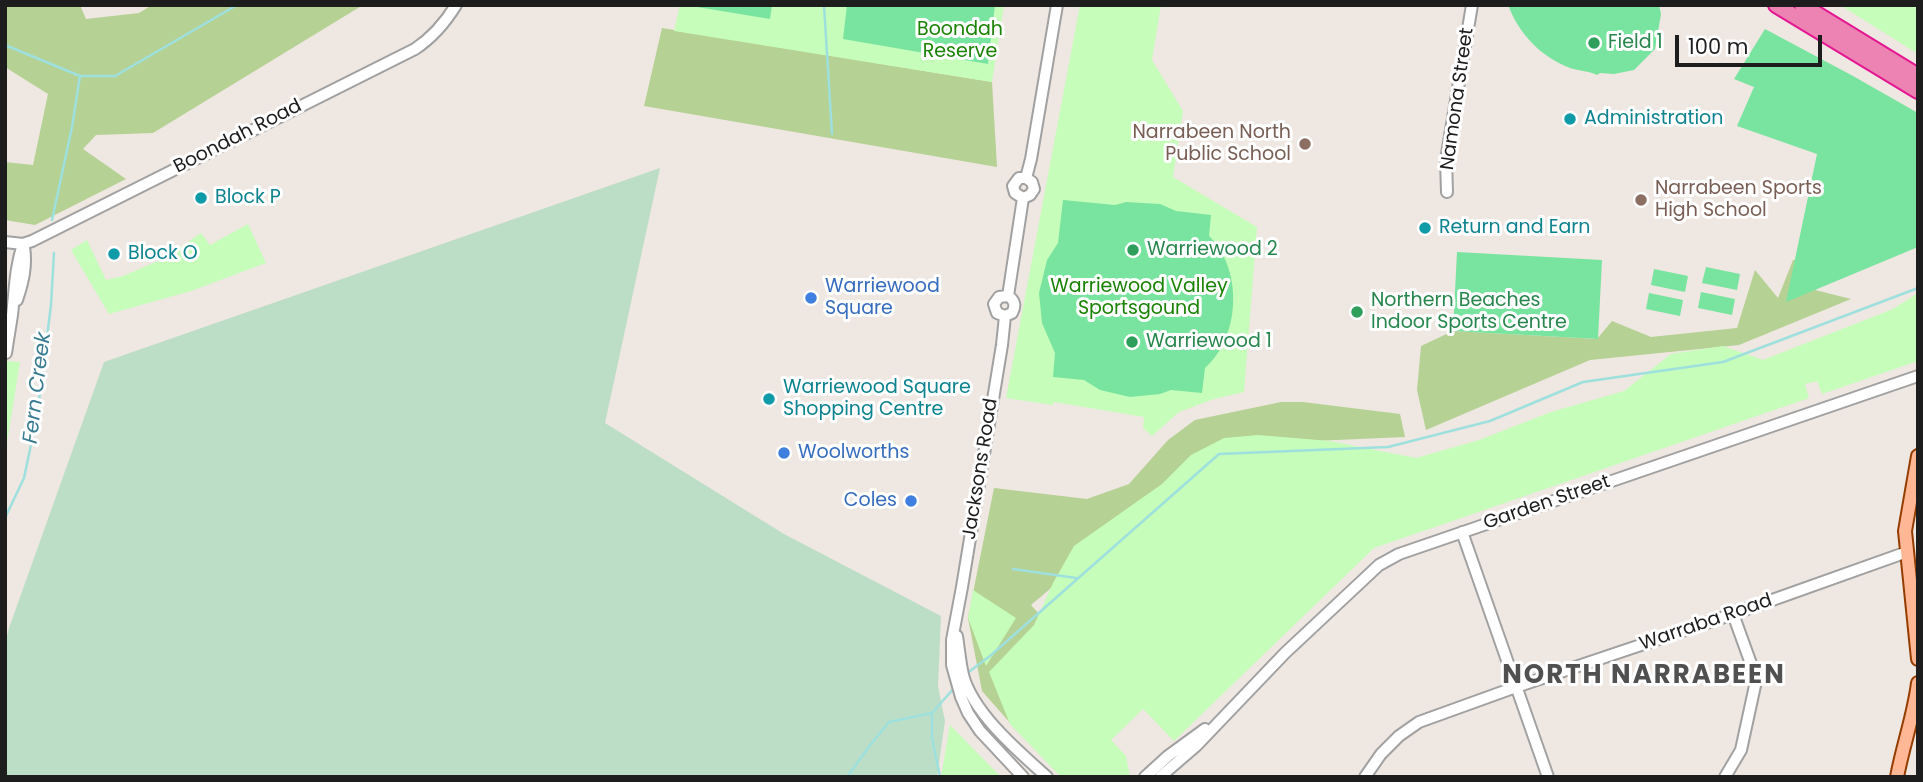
<!DOCTYPE html>
<style>
body{margin:0}
#map{position:relative;width:1923px;height:782px;overflow:hidden;background:#efe7e1;font-family:Poppins,sans-serif}
canvas{display:block}
.frame{position:absolute;inset:0;border:7px solid #1d1d1d;pointer-events:none}
.scale{position:absolute;left:1675px;top:35px;width:147px;height:32px;box-sizing:border-box;border:4px solid #1d1d1d;border-top:0;padding-left:9px;font-size:21px;line-height:24px;white-space:nowrap;color:#1d1d1d;-webkit-text-stroke:5px #fff;paint-order:stroke}
</style>
<div id="map">
<canvas width="1923" height="782"></canvas>
<div class="frame"></div>
<div class="scale">100 m</div>
</div>
<script>
const ctx = document.querySelector('canvas').getContext('2d');
ctx.lineJoin = 'round';
function paint(path, color) { ctx.fillStyle = color; ctx.fill(path, 'evenodd'); }
function trace(path, color, width, dash) { ctx.strokeStyle = color; ctx.lineWidth = width; ctx.lineCap = dash ? 'butt' : 'round'; ctx.setLineDash(dash || []); ctx.stroke(path); }
function write(font, color, halo, rows, align = 'center') {
  ctx.font = font + ' Poppins,sans-serif'; ctx.lineWidth = 6; ctx.setLineDash([]); ctx.textBaseline = 'middle'; ctx.strokeStyle = halo; ctx.fillStyle = color; for (const [text, x, y, turn = 0] of rows) {
    ctx.save(); ctx.translate(x, y); ctx.rotate((+turn || 0) * Math.PI / 180); ctx.textAlign = isNaN(turn) ? turn : align; if (halo) ctx.strokeText(text, 0, 0); ctx.fillText(text, 0, 0); ctx.restore();
  }
}
const forest = new Path2D(`
 M5,5H80L86,19L139,13L152,5H363L153,133L96,135L83,149L126,179L35,225L5,220V162L33,165L48,94L5,67Z
 M662,28L992,82L997,167L644,106Z
 M1820,258L1842,269L1815,290L1851,299L1739,345L1590,360L1426,430L1417,390L1421,346L1453,331L1597,339L1612,321L1651,337L1737,328L1755,270L1778,298L1793,260Z
 M1281,402H1303L1400,414L1405,437L1220,445L1031,605L1050,626L1019,733L982,691L968,618L994,488L1087,499L1129,484L1168,440L1195,420Z`);
const wetland = new Path2D(`
 M660,168L605,423L784,534L941,616L938,686L945,721L937,777H5V644L9,628L104,362Z`);
const park = new Path2D(`
 M680,5H1004L992,82L674,31Z
 M1080,5H1161L1152,60L1183,111L1173,177L1257,227L1244,392L1214,399L1179,412L1152,436L1143,428L1144,417L1054,402L1053,405L1006,398Z
 M1840,5H1918V54Z
 M248,224L266,263L191,291L109,314L71,250L87,240L106,280L123,276L163,259L201,233L210,245Z
 M1918,293V361L1822,394L1817,381L1805,384L1809,398L1374,548L1174,741L1143,709L1111,740L1126,756L1130,777H1061L1010,724L989,672L1034,625L1053,583L1074,546L1162,484L1191,455L1224,438L1258,435L1330,441L1416,458L1479,440L1551,412L1624,391L1671,354L1723,346L1763,360L1893,309Z
 M5,361L20,362L5,455Z
 M973,590L1016,618L986,666L968,618Z
 M950,725L1001,777H941Z`);
const pitch = new Path2D(`
 M698,5H772L770,19L697,7Z
 M847,5H995L988,64L843,39Z
 M1508,5H1659L1661,14L1655,49L1634,70L1614,74L1600,73L1597,75C1590,71 1579,71 1570,68C1541,57 1519,34 1508,5Z
 M1765,29L1853,76L1918,113V247L1786,302L1817,154L1737,126L1754,87L1734,79Z
 M1063,200L1115,205L1126,202L1160,204L1176,211L1211,215L1209,236C1243,269 1241,336 1205,368L1202,393L1171,390L1160,394L1130,397L1100,390L1084,380L1053,377L1055,353L1042,323L1039,293L1047,260L1058,243Z
 M1457,252L1602,260L1598,339L1453,331Z
 M1706,267L1740,274L1737,290L1702,283Z
 M1654,269L1688,276L1685,292L1651,285Z
 M1701,292L1735,299L1732,315L1698,308Z
 M1649,293L1683,300L1680,316L1646,309Z`);
const stream = new Path2D(`
 M824,5L832,134
 M5,45L80,76H115L237,5
 M52,220L72,127L80,76
 M5,518L24,478L37,416L51,305L54,253
 M1013,569L1076,578
 M966,674L990,656L1219,454L1388,447L1490,421L1583,382L1723,362L1918,288
 M932,714V738L940,777
 M847,777L871,744L889,722L932,713L955,687`);
const minor = new Path2D(`
 M1026,178L1031,159L1057,5
 M1447,192L1446,160L1472,5
 M1023,198L1015,193L1013,186L1019,178H1026
 M1023,198L1030,195L1034,189L1032,182L1026,178
 M5,242L23,244L32,241L415,49C433,37 445,23 456,5
 M1008,296L1023,198
 M17,300C23,282 27,266 24,247
 M1005,316L1002,345L962,587L952,640V665L961,697L968,713L980,731L1023,777
 M1005,316L997,313L994,304L999,297L1008,296
 M1005,316L1012,313C1016,306 1015,300 1008,296
 M6,353C8,340 10,327 12,315C15,290 15,268 23,244
 M1462,532L1548,777
 M957,636C959,649 960,662 963,675C973,713 1018,751 1047,777
 M1145,777L1168,756L1205,729
 M1160,777L1196,746L1285,653L1363,580L1379,565L1399,554L1918,376
 M1365,777L1381,754L1399,736L1419,722L1516,687L1733,614L1907,552
 M1725,777L1741,750L1756,681L1754,672L1733,614`);
const major = new Path2D(`
 M1918,456L1905,531L1918,659
 M1897,777C1903,745 1914,715 1918,683`);
const highway = new Path2D(`
 M1776,5L1918,91
 M1802,5L1918,76`);
const markers = [
 [1594,43,7,"#2e9e5b"],
 [1570,119,7,"#0f9aa8"],
 [1305,144,7,"#8d6e63"],
 [201,198,7,"#0f9aa8"],
 [1641,200,7,"#8d6e63"],
 [1425,228,7,"#0f9aa8"],
 [1133,250,7,"#2e9e5b"],
 [114,254,7,"#0f9aa8"],
 [811,298,7,"#3f7fe0"],
 [1357,312,7,"#2e9e5b"],
 [1132,342,7,"#2e9e5b"],
 [769,399,7,"#0f9aa8"],
 [784,453,7,"#3f7fe0"],
 [911,501,7,"#3f7fe0"]
];
const parkNames = [
 ["Boondah",960,30],
 ["Reserve",960,52],
 ["Warriewood Valley",1139,287],
 ["Sportsgound",1139,309]
];
const leisureNames = [
 ["Field 1",1608,43],
 ["Warriewood 2",1147,250],
 ["Northern Beaches",1371,301],
 ["Indoor Sports Centre",1371,323],
 ["Warriewood 1",1146,342]
];
const streetNames = [
 ["Namona Street",1458,99,-82],
 ["Boondah Road",238,137,-27],
 ["Jacksons Road",981,469,-81],
 ["Garden Street",1547,503,-19],
 ["Warraba Road",1706,623,-19]
];
const cultureNames = [
 ["Administration",1584,119],
 ["Block P",215,198],
 ["Return and Earn",1439,228],
 ["Block O",128,254],
 ["Warriewood Square",783,388],
 ["Shopping Centre",783,410]
];
const educationNames = [
 ["Narrabeen North",1291,133],
 ["Public School",1291,155],
 ["Narrabeen Sports",1655,189,"left"],
 ["High School",1655,211,"left"]
];
const shopNames = [
 ["Warriewood",825,287],
 ["Square",825,309],
 ["Woolworths",798,453],
 ["Coles",897,501,"right"]
];
const waterNames = [
 ["Fern Creek",38,388,-83]
];
const districtNames = [
 ["NORTH NARRABEEN",1644,676]
];
paint(forest, '#b5d193');
paint(wetland, '#bddec6');
paint(park, '#c6fdba');
paint(pitch, '#79e49f');
trace(stream, '#9ee0de', 2.5);
trace(minor, '#a1a1a1', 14);
trace(major, '#953d00', 16);
trace(highway, '#e41792', 18);
trace(minor, '#fff', 10);
trace(major, '#ffb796', 12);
trace(highway, '#ec83b2', 14);
for (const [x, y, r, color] of markers) { const dot = new Path2D(); dot.arc(x, y, r, 0, 2 * Math.PI); ctx.fillStyle = color; ctx.fill(dot); trace(dot, '#fff', 2.5); }
write('19px', '#1a8204', '#fff', parkNames);
write('19px', '#27864d', '#fff', leisureNames, 'left');
write('19px', '#1d1d1d', '#fff', streetNames);
write('19px', '#0d838f', '#fff', cultureNames, 'left');
write('19px', '#785e54', '#fff', educationNames, 'right');
write('19px', '#366cbe', '#fff', shopNames, 'left');
write('italic 21px', '#397c92', '#fff', waterNames);
ctx.letterSpacing = '2px';
write('bold 26px', '#505050', '#fff', districtNames);
ctx.letterSpacing = '0px';
</script>
